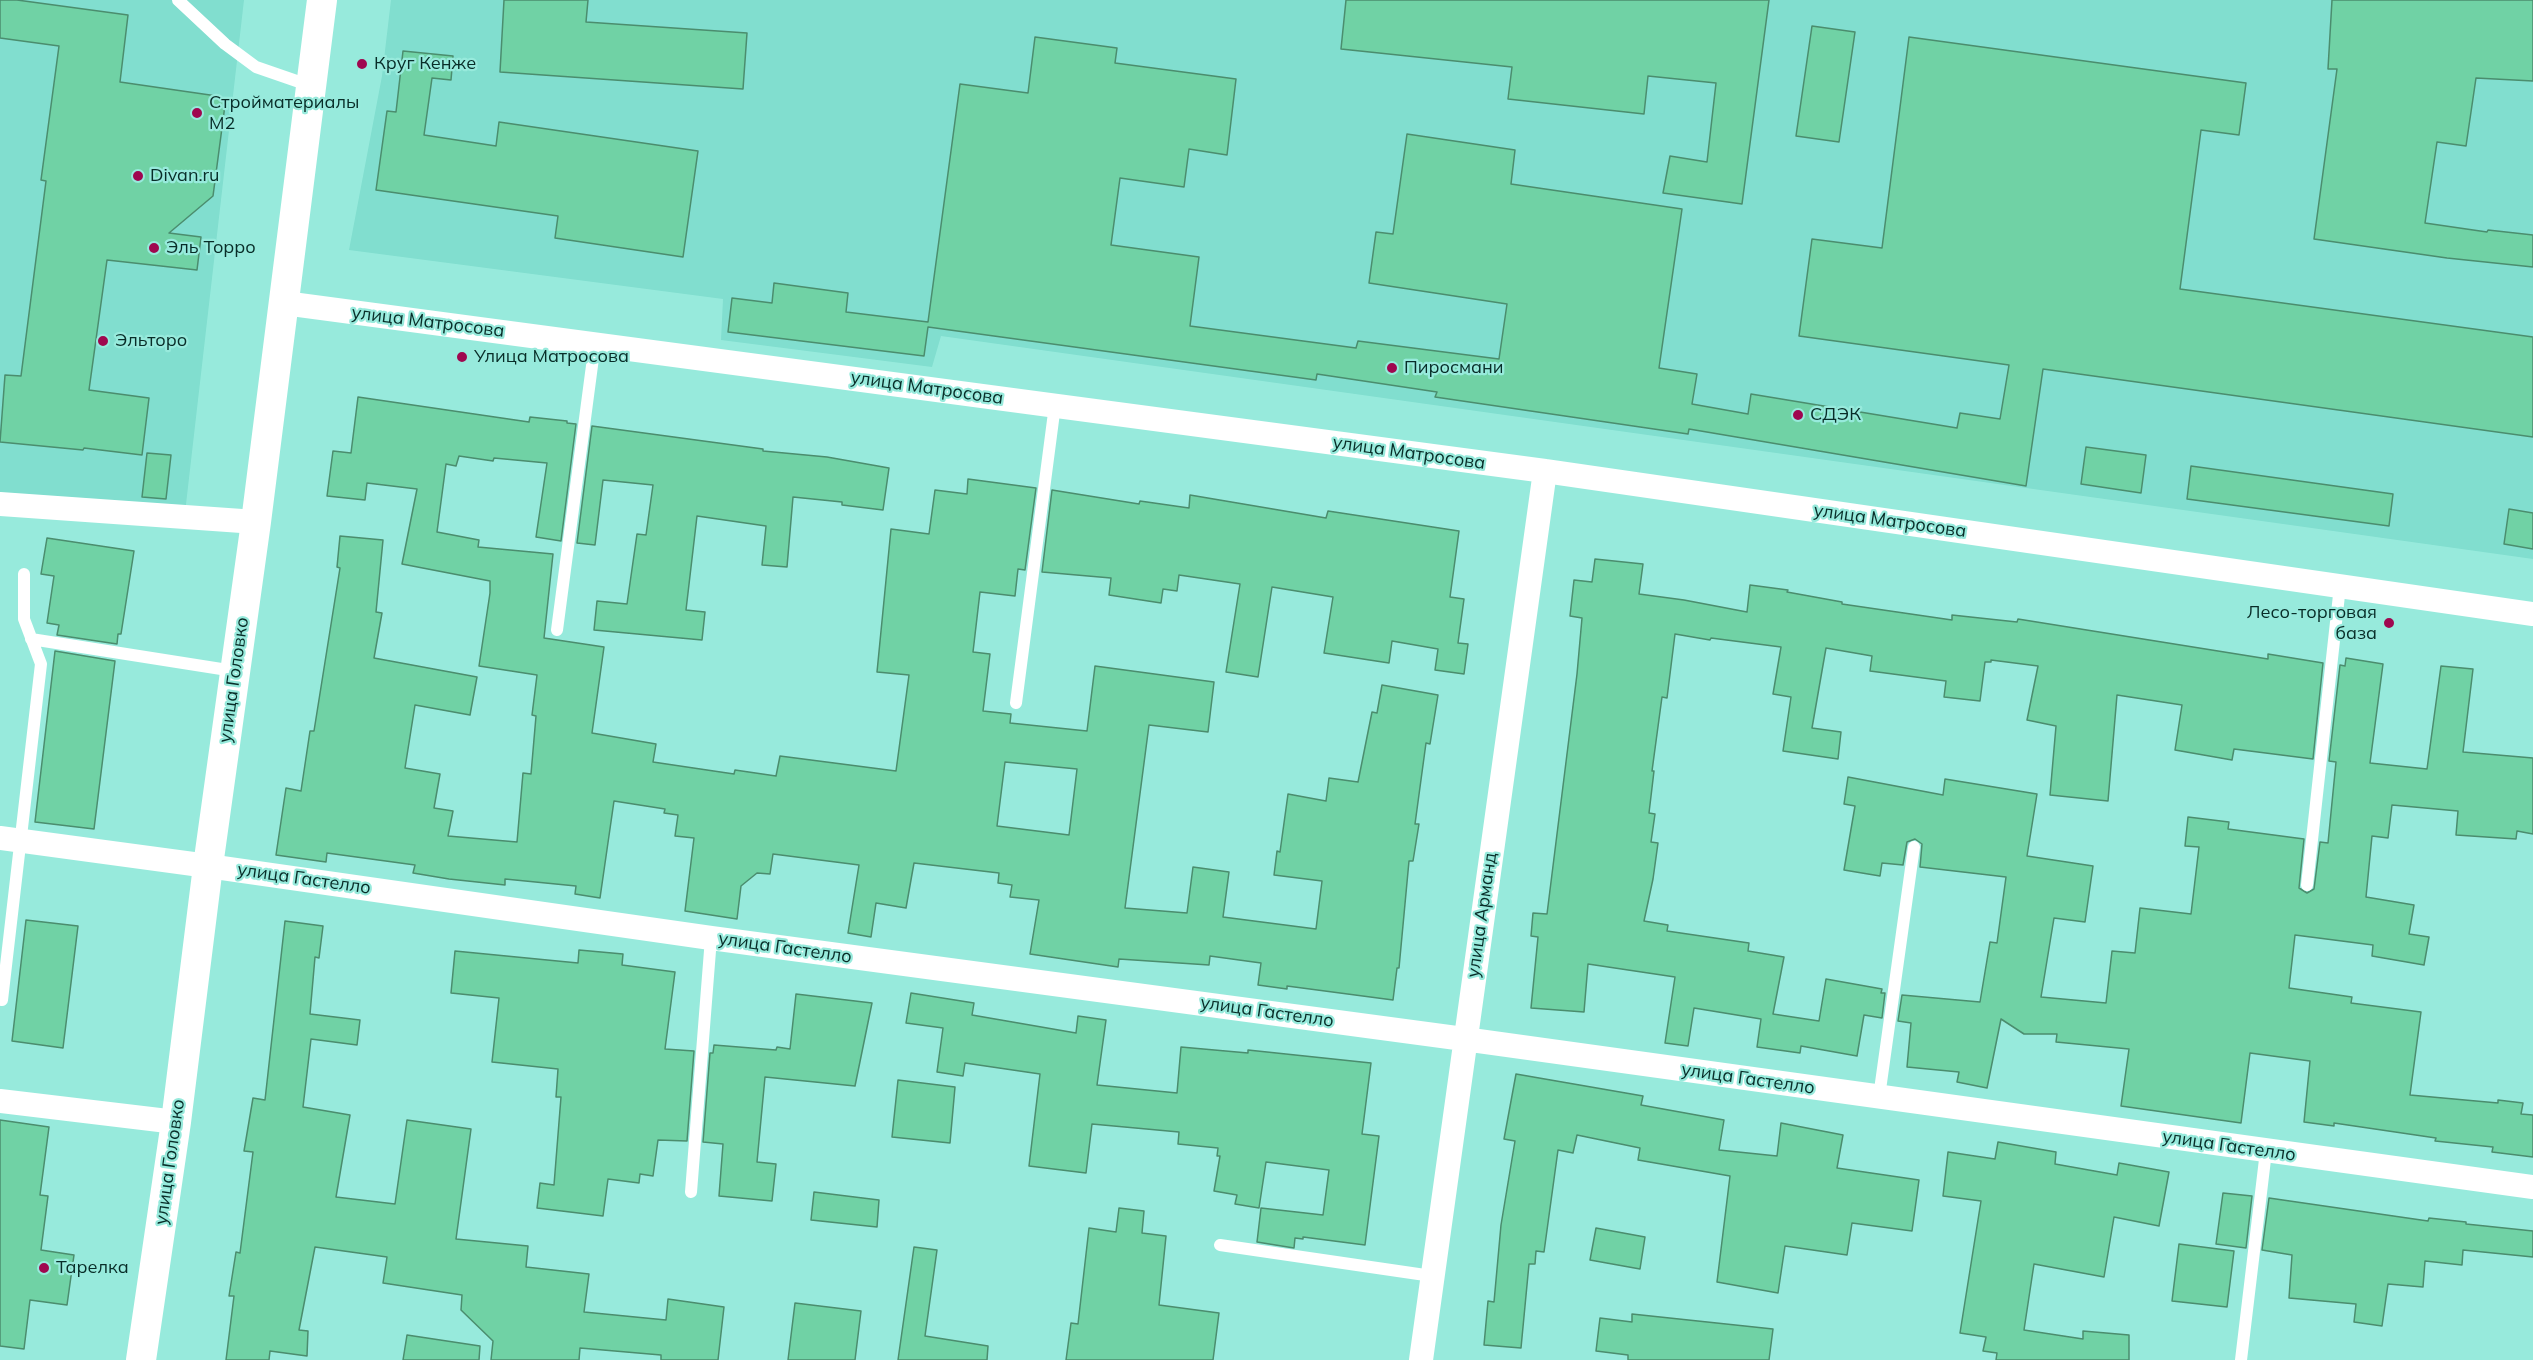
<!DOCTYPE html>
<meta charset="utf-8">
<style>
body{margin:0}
canvas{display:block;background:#97eadc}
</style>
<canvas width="2533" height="1360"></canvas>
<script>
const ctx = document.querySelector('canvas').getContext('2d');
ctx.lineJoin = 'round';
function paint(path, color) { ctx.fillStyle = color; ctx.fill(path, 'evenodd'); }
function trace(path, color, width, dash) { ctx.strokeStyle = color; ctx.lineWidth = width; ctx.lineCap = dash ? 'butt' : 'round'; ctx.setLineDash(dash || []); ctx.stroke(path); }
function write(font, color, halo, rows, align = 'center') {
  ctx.font = font + ' Mulish,sans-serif'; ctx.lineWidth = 4.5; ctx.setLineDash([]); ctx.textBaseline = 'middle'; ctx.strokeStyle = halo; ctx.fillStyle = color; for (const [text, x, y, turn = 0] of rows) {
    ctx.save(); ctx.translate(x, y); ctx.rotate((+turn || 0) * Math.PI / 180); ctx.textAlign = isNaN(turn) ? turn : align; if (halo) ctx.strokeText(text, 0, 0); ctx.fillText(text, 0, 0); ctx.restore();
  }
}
const built = new Path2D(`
 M0,0H244L185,513L0,498Z
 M391,0H2533V559L941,336L932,367L721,340L723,299L349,250L382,76Z`);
const building = new Path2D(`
 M0,0H17L128,15L120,82L217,96L225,105L213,196L169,233L201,237L197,270L107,260L89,390L149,398L142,455L84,448L83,450L0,442L5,375L21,376L46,181L41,180L59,46L0,38Z
 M504,0H588L586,22L747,33L743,89L500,72Z
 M1346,0H1769L1742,204L1663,193L1670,156L1707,162L1716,83L1648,76L1644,114L1508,99L1512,67L1341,49Z
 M2332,0H2533V81L2476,78L2466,146L2437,142L2425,223L2487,232L2488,230L2533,235V267L2447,258L2314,239L2337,69H2328Z
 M1812,26L1855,32L1839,142L1796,136Z
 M1035,37L1117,48L1115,63L1236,79L1227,155L1189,149L1184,187L1120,178L1111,245L1199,257L1190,326L1356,348L1358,341L1499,359L1507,304L1369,283L1376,232L1393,234L1407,134L1515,150L1511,184L1682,209L1659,368L1697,374L1692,404L1748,414L1751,394L1957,428L1960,413L2000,419L2009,365L1799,336L1812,239L1882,248L1909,37L2246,83L2239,135L2201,130L2180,289L2533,337V437L2043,369L2026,486L1689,429L1688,434L1435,397L1437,392L1317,374L1316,380L928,327L924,356L728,332L732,298L772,303L774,283L848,293L846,312L928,322L960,84L1028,93Z
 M403,51L453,56L451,80L432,78L424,135L496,146L499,122L698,151L683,257L555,238L558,216L376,190L387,111L396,112Z
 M358,397L529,422L530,417L567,421V423L576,424L561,541L536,537L547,463L494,458L493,461L459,456L456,466L446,464L437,532L479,540L478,547L553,554L544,638L604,647L592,733L656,744L653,762L734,774L735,770L776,776L780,756L896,771L909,675L877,672L891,529L929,534L935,490L967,494L968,479L1036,488L1025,570L1018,569L1015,596L980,592L973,652L990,654L983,711L1011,714L1010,723L1087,731L1095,666L1214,682L1208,732L1149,725L1125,908L1187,913L1193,867L1229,872L1223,917L1316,929L1322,881L1274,875L1277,851L1280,852L1288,794L1326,801L1329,778L1358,782L1372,712L1377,713L1382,685L1438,695L1430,744L1426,743L1415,824H1419L1413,861H1409L1399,968H1397L1393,1000L1287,986V989L1258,985L1261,963L1210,956L1209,965L1119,959L1118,967L1030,954L1039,900L1010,897L1012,885L998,883L999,873L914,863L906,908L876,903L871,937L848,933L859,865L773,854L770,874L757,873L741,886L737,919L685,911L694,838L675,836L678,815L664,813L665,809L614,801L600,898L575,894L576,886L505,879V885L449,879L413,873L415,865L327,853L326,862L276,855L286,788L301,791L310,731H314L340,568L337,567L340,536L383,540L376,612L382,613L374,658L477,677L470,715L415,705L405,768L440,774L434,808L453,811L448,836L517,842L523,773L531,774L536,716L532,715L537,675L479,666L490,593V581L402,564L417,489L367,483L365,500L327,496L333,451L351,453ZM1005,762L1077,769L1069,835L997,826Z
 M592,426L763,449V451L827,457L889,468L883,510L842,505V502L793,497L787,567L762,565L766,526L697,516L686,610L705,612L702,640L594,630L597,601L627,604L637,534L646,535L653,485L603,480L595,545L577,543Z
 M2086,447L2146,455L2141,493L2081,484Z
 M147,453L171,455L166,499L142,497Z
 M2191,466L2393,494L2389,526L2187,499Z
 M1052,490L1139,504L1140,501L1189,508L1190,495L1326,518L1328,511L1459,531L1450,597L1464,599L1458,643L1468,644L1464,674L1435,670L1438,649L1392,641L1389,663L1324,653L1333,597L1272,587L1258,677L1226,672L1240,584L1179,575L1177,591L1163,589L1161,603L1109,595L1111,578L1042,572Z
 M2509,509L2533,513V549L2504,544Z
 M47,538L134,551L121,634H118L117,644L57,635L59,625L47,623L54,576L41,574Z
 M1595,559L1643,564L1639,594L1684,600L1747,612L1750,585L1788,590L1787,592L1842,602V604L1952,620V615L2017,622L2018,619L2268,659V654L2323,663L2313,759L2234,749L2232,760L2175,750L2182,705L2117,695L2108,801L2050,795L2056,726L2027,720L2038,666L1991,660V662H1985L1980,701L1944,697L1946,681L1870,671L1872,656L1826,648L1812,728L1841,732L1838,759L1783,751L1791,697L1773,694L1781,647L1711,638L1710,640L1675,634L1667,698L1662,697L1652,771H1654L1649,813L1655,814L1651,842L1658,843L1653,879L1644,921L1668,925L1667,931L1749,943L1748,951L1784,957L1773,1014L1819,1021L1826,979L1882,989L1881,993H1885L1882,1018L1864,1015L1857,1056L1801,1046L1800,1053L1757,1047L1761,1019L1694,1008L1688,1046L1665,1043L1675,977L1588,964L1584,1012L1531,1008L1538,937L1531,936L1533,913L1547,914L1577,674L1582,618L1570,616L1574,580L1592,582Z
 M55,651L115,661L94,829L35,822Z
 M2346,658L2383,664L2370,763L2427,769L2441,666L2473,669L2463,752L2533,758V834L2517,831L2516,839L2456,835L2458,811L2392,805L2388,838L2372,836L2366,897L2414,905L2409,934L2429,937L2424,965L2372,956L2373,945L2295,935L2289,988L2352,997L2351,1003L2421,1012L2410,1095L2498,1103V1100L2523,1103L2521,1114L2533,1115V1157L2492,1152L2493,1147L2435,1141L2436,1138L2334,1123V1126L2304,1122L2310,1061L2250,1053L2241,1123L2121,1106L2129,1049L2056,1042L2057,1034H2024L2001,1019L1987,1088L1957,1082L1959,1072L1907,1067L1911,1023L1898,1021L1902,995L1980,1002L1990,942L1997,943L2006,877L1920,867L1922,844L1915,839L1907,842L1903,865L1882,863L1880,876L1844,870L1855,806L1844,804L1848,777L1943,795L1945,779L2037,794L2027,856L2093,866L2085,922L2054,918L2041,997L2106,1003L2112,951L2135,953L2140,908L2191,914L2199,847L2185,846L2188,817L2229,822L2228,829L2304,839L2299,888L2307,893L2314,889L2320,842L2328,843L2336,762L2329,761L2340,665L2345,666Z
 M26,920L78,926L63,1048L12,1041Z
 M285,921L323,926L319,958L315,957L310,1014L360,1020L357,1045L311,1039L303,1107L350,1115L336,1197L395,1204L407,1120L471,1129L456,1239L528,1246L526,1267L589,1274L584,1312L666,1320L668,1299L724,1307L718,1360H661V1355L580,1348L579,1360H491L493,1341L461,1310L462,1295L383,1283L387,1257L315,1247L299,1330L308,1331L307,1356L270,1351L269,1360H226L234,1296H229L236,1252L240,1253L253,1152L244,1151L253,1098L265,1100Z
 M579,950L623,954L622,965L675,972L665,1049L694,1051L687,1141L658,1140L653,1176L640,1174L639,1183L608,1179L603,1216L537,1208L540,1183L554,1185L561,1097H556L558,1069L492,1062L499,998L451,993L455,951L578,963Z
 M911,993L974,1003L972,1015L1076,1033L1078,1016L1106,1020L1097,1085L1177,1093L1181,1047L1248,1053V1050L1371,1063L1362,1134L1379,1136L1365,1245L1303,1237V1239L1295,1238L1294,1248L1257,1242L1261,1208L1323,1215L1329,1170L1266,1162L1259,1208L1235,1204L1237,1195L1214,1191L1220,1156H1217L1218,1148L1178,1144L1179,1132L1092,1124L1086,1173L1029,1166L1040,1074L965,1063L963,1076L937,1072L943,1028L906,1023Z
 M796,994L872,1003L855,1086L765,1077L757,1162L776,1164L772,1201L719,1196L723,1144L703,1142L710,1053H713L714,1045L776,1050L777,1047L790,1049Z
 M1516,1074L1643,1096L1641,1105L1724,1120L1719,1150L1777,1156L1781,1123L1843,1135L1837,1168L1919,1180L1912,1231L1852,1223L1847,1255L1785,1246L1778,1293L1717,1282L1730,1176L1638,1160L1640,1148L1577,1135L1573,1153L1558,1150L1544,1252L1536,1251L1535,1264H1529L1521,1348L1484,1345L1488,1301L1494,1302L1501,1225L1515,1141L1504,1139Z
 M898,1080L955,1087L950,1143L892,1137Z
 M0,1120L49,1127L40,1195L48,1196L41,1250L74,1255L67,1305L30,1300L24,1349L0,1346Z
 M1998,1142L2056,1152L2055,1164L2117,1175L2119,1163L2169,1172L2159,1226L2114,1217L2104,1277L2034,1264L2024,1330L2083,1339V1331L2129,1335V1360H1996L1997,1353L1983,1351L1986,1337L1960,1333L1981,1201L1943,1196L1948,1152L1995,1159Z
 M814,1192L879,1200L877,1227L811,1220Z
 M2223,1193L2252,1196L2246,1248L2216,1244Z
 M2269,1198L2428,1221L2429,1218L2466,1222V1224L2533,1231V1257L2463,1250L2462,1265L2425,1261L2423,1287L2388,1284L2382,1326L2354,1322L2356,1304L2289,1298L2292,1255L2262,1250Z
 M1119,1208L1144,1211L1142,1233L1166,1236L1159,1305L1219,1313L1213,1360H1066L1071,1323L1078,1324L1089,1228L1116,1232Z
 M1596,1228L1645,1237L1640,1269L1590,1260Z
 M2179,1244L2234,1251L2227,1307L2172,1301Z
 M914,1247L937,1250L925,1336L988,1346L987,1360H898Z
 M795,1303L861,1311L855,1360H788Z
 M1632,1314L1773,1329L1769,1360H1628V1355L1596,1351L1600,1318L1632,1322Z
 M407,1335L480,1346L479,1360H403Z`);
const service = new Path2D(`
 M178,0L225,44L256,67L311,86
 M557,630L595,343
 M31,639L234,671
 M1016,703L1055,405
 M2307,885L2340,586
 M2,1000L41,664L24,619V574
 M1879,1097L1914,847
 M691,1192L711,938
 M1220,1245L1432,1276
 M2241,1360L2266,1151`);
const minor = new Path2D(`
 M284,303L1545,471L2533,614
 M0,504L256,522
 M0,838L208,866L711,938L1464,1039L2533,1187
 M0,1101L176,1122
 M1421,1360L1545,471`);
const tertiary = new Path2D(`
 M141,1360L176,1122L208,866L256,522L322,0`);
const markers = [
 [362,64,6,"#9f074f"],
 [197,113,6,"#9f074f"],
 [138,176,6,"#9f074f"],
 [154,248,6,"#9f074f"],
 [103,341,6,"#9f074f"],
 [462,357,6,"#9f074f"],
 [1392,368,6,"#9f074f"],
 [1798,415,6,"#9f074f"],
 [2389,623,6,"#9f074f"],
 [44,1268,6,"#9f074f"]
];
const poiNames = [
 ["Круг Кенже",374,64],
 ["Стройматериалы",209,103],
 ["М2",209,124],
 ["Divan.ru",150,176],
 ["Эль Торро",166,248],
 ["Эльторо",115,341],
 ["Улица Матросова",474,357],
 ["Пиросмани",1404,368],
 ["СДЭК",1810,415],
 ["Лесо-торговая",2377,613,"right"],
 ["база",2377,634,"right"],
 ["Тарелка",56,1268]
];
const streetNames = [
 ["улица Матросова",428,322,7],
 ["улица Матросова",927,388,8],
 ["улица Матросова",1409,453,8],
 ["улица Матросова",1890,521,8],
 ["улица Головко",234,680,-82],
 ["улица Гастелло",304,879,8],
 ["улица Арманд",1482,915,-82],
 ["улица Гастелло",785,948,8],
 ["улица Гастелло",1267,1012,8],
 ["улица Гастелло",1748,1079,8],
 ["улица Гастелло",2229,1146,8],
 ["улица Головко",170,1162,-82]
];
paint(built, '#81decf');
paint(building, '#70d2a5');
trace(building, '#4b8d6e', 1.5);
trace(service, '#fff', 12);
trace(minor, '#fff', 24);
trace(tertiary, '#fff', 30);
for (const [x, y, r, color] of markers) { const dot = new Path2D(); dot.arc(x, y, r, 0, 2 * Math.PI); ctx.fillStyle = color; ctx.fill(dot); trace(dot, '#97eadc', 2); }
write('18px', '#082d28', '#97eadc', poiNames, 'left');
write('18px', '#082d28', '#97eadc', streetNames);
</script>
